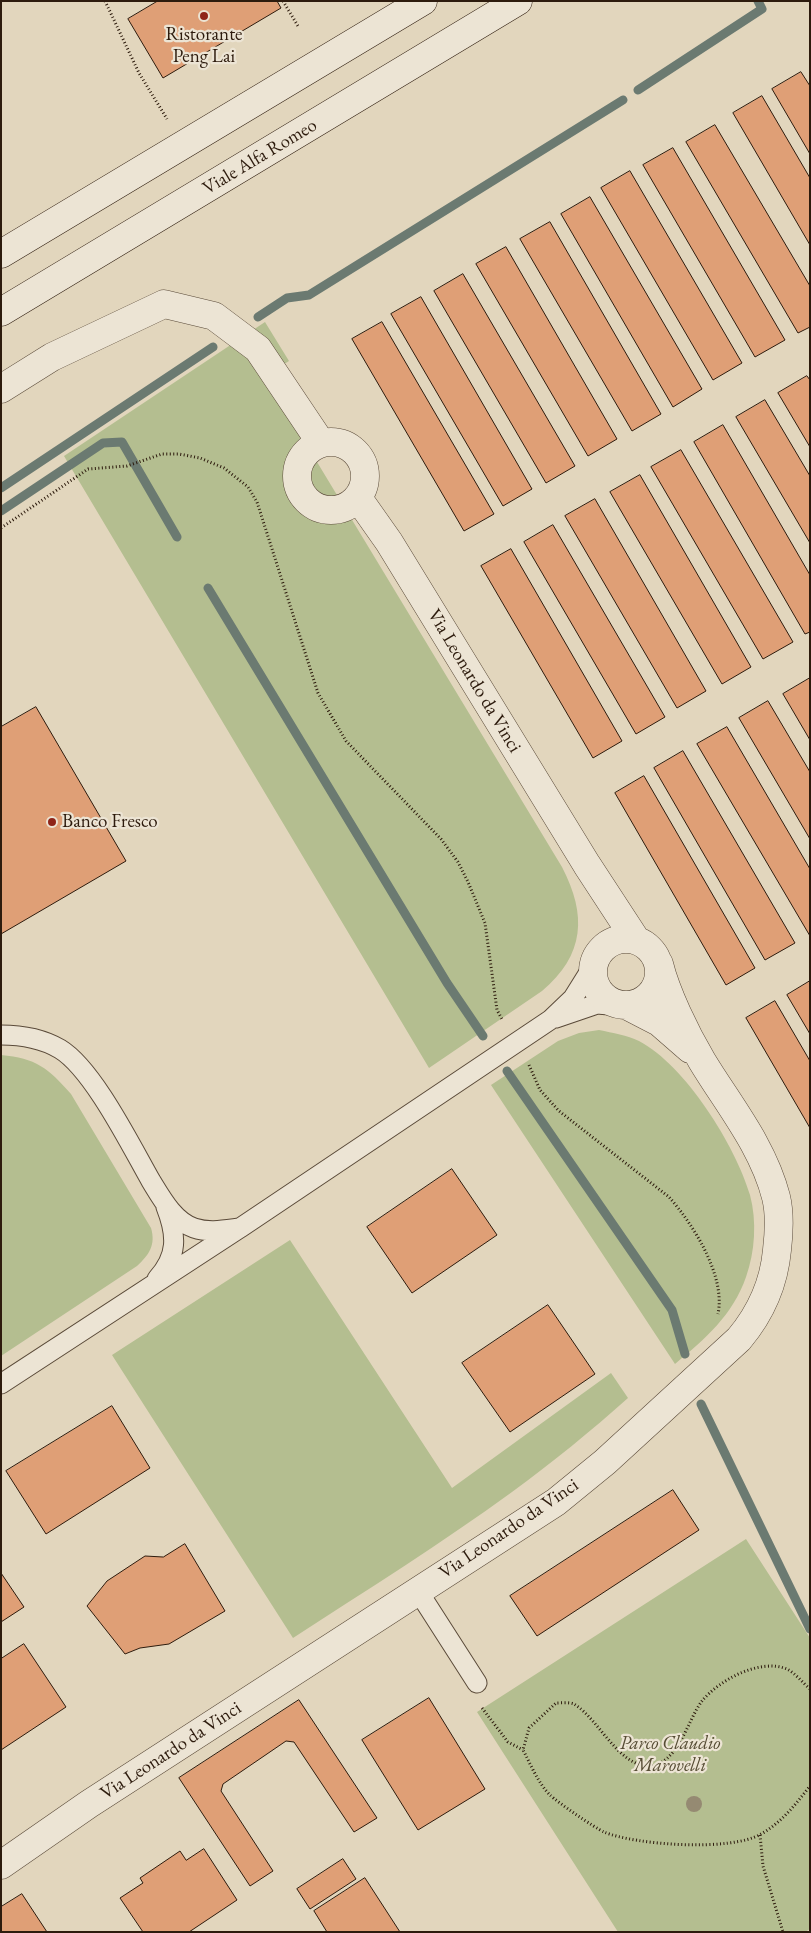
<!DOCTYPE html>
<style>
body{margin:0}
#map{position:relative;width:811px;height:1933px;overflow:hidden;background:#e2d6bd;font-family:"EB Garamond",serif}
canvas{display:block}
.frame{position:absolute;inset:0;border:2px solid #2d1b0d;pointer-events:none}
</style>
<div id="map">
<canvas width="811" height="1933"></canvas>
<div class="frame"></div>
</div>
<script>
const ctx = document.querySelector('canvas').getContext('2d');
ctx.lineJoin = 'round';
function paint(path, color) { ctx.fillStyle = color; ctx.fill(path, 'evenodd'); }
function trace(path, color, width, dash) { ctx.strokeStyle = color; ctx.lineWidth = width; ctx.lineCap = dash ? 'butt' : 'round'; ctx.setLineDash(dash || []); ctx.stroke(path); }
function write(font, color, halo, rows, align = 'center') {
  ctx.font = font + ' "EB Garamond",serif'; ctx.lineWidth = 4.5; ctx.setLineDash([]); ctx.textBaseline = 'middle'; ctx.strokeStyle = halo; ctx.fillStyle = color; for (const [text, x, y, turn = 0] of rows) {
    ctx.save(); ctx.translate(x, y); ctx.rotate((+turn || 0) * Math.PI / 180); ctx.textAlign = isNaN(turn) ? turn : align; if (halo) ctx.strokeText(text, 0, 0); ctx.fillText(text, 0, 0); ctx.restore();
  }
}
const green = new Path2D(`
 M265,322L289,361L265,376L562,867C587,915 585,955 542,991L429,1068L64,456Z
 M599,1030C613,1033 627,1035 639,1041C685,1065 736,1146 750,1195C757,1221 755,1252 746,1277C733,1315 705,1339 675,1364L491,1085L558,1041L579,1033Z
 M1,1055C36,1058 48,1068 71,1094L151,1228C156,1245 149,1255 137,1266L1,1356Z
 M290,1240L452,1488L611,1373L628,1398C591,1431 553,1462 512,1492C442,1543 367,1590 293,1638L112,1355Z
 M746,1539L810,1638V1929L805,1932H618L477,1712Z`);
const stream = new Path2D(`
 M638,90L762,9L758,1
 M258,317L287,298L309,295L623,100
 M1,488L213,347
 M1,511L103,443L122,442L177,537
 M208,588L447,983L483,1036
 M507,1071L672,1310L685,1354
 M701,1404L810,1629`);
const building = new Path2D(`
 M158,1H277L281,8L163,78L128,19Z
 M801,72L810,86V154L772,89Z
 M762,96L810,178V245L733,113Z
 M715,125L810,286V327L798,333L686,142Z
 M673,148L785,340L755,357L643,165Z
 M630,171L742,363L713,380L601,188Z
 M590,197L702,389L673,407L561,214Z
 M550,222L661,414L632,431L520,239Z
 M506,247L617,439L588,456L476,264Z
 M463,274L575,466L546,483L434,291Z
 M421,297L532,489L503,506L391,314Z
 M382,322L494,514L464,531L352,339Z
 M807,376L810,380V447L778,393Z
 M765,400L810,476V543L736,417Z
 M723,425L810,575V632L805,634L694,442Z
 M681,450L793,642L763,659L651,467Z
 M640,475L751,667L722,684L610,492Z
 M595,499L706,691L677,708L565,516Z
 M553,525L665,717L636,734L524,542Z
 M511,549L622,741L593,758L481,566Z
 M810,678V740L783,694Z
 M768,701L810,772V839L739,718Z
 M36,707L126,861L1,934V727Z
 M727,727L810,869V936L697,744Z
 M683,751L795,943L765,960L654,768Z
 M644,776L755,968L726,985L615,793Z
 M810,981V1034L787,995Z
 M775,1001L810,1061V1128L746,1018Z
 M452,1169L497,1235L412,1293L367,1227Z
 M548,1305L595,1374L510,1432L462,1363Z
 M112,1406L150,1468L46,1534L6,1471Z
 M673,1490L699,1530L537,1636L510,1596Z
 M185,1544L225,1611L169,1644L140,1648L125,1654L87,1606L107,1581L145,1556L163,1557Z
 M1,1573L24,1607L1,1622Z
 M24,1644L66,1707L1,1750V1659Z
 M429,1698L485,1789L418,1830L362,1740Z
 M299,1700L377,1818L354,1832L294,1742L286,1741L223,1784L221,1791L273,1871L250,1886L179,1778Z
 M204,1849L237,1900L189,1932H143L120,1898L143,1883L140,1878L180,1851L186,1860Z
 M343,1859L356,1879L310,1909L297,1889Z
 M365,1878L400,1932H327L314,1911Z
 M22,1894L47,1932H1V1907Z`);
const path = new Path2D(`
 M105,1L139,73L167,119
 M283,1L298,26
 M1,528L88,469L127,466L162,454H179L200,458L224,468L248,487L257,502L318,693L346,741L441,839L458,862L468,882L485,923L497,1010L503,1021
 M529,1065L540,1090L559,1111L669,1197C693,1224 726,1276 718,1314
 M810,1689C803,1683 795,1673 787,1669C760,1658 719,1680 702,1701C688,1719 678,1765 649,1766C618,1766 599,1719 574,1704C570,1702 561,1703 556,1703L529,1728L523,1750C531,1765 538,1783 550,1795C557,1802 595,1828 604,1832C635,1845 731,1852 761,1834C781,1823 796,1804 810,1786
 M482,1708L508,1742L523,1750
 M760,1835L763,1866L783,1932`);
const lane = new Path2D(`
 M556,1018L597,1004L621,1006
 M1,1035C21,1035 43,1039 60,1049C93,1069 131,1146 151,1181C162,1199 174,1221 194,1228C209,1233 224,1230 240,1228L1,1384
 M240,1228L550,1020L573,998L593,966
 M157,1279C178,1256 177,1235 166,1207
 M418,1591L477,1683`);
const street = new Path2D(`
 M1,389L52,357L164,304L214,316L258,349L321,443
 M297 476a34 34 0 1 1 68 0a34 34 0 1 1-68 0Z
 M358,498L389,542L587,865L636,940
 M593 972a33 33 0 1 1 66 0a33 33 0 1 1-66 0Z
 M628,1006L659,1022L690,1049
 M1,1865L89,1804L556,1502L605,1462L739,1339C760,1314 774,1283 777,1250C779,1233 780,1213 776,1197C763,1146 728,1104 702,1061C686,1034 666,993 659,964`);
const secondary = new Path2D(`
 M1,254L423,1
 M1,312L518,1`);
const trees = [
 [694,1804]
];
const markers = [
 [204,16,5,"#8f2418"],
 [52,822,5,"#8f2418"]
];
const poiNames = [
 ["Ristorante",204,35],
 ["Peng Lai",204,57],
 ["Banco Fresco",62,822,"left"]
];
const streetNames = [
 ["Viale Alfa Romeo",260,157,-31],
 ["Via Leonardo da Vinci",474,681,59],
 ["Via Leonardo da Vinci",509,1529,-34],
 ["Via Leonardo da Vinci",171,1751,-33]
];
const parkNames = [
 ["Parco Claudio",670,1744],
 ["Marovelli",670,1766]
];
paint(green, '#b4be90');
trace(stream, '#6b7a71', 9);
paint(building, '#df9f76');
trace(building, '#2d1b0d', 1);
trace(lane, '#5a4a39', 21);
trace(street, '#5a4a39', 29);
trace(secondary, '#2d1b0d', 29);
trace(path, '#2d1b0d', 3, [1, 2.5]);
trace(lane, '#ece4d4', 19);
trace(street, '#ece4d4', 28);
trace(secondary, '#ece4d4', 28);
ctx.fillStyle = '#958a72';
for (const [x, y] of trees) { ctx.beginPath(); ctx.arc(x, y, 8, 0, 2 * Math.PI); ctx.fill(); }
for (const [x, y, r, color] of markers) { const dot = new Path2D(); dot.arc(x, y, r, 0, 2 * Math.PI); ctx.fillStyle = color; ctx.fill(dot); trace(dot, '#ece4d4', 2); }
write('19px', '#2d1b0d', '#ece4d4', poiNames);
write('19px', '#2d1b0d', '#ece4d4', streetNames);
write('italic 19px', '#564c34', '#ece4d4', parkNames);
</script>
